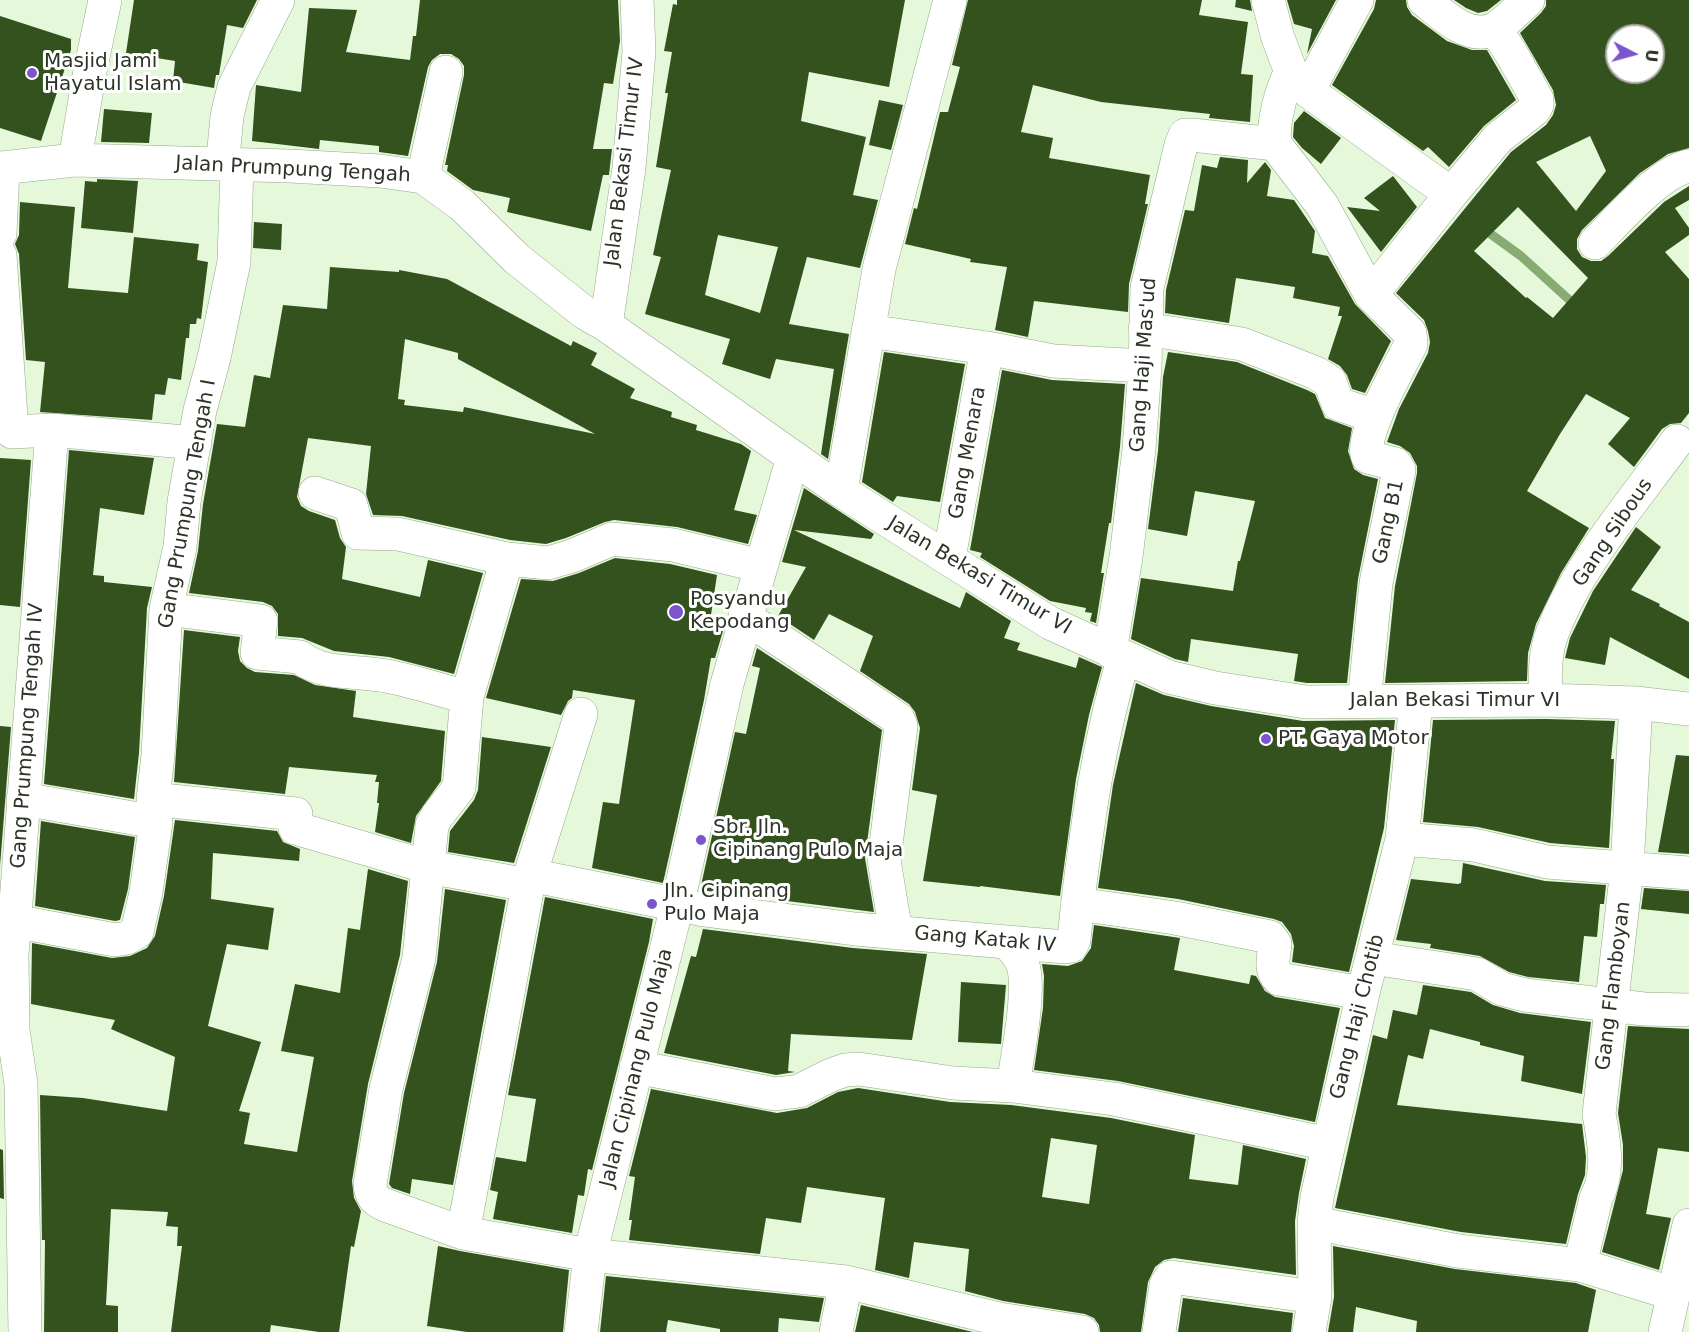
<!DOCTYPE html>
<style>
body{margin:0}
#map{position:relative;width:1689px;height:1332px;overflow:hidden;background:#e5f9da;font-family:"DejaVu Sans",sans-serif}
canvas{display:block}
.north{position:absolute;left:1605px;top:24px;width:60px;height:60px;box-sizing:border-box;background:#fff;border:2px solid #abada9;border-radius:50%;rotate:96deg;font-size:16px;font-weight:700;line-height:24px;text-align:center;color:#2c3327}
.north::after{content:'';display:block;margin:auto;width:21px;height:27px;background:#7c54cd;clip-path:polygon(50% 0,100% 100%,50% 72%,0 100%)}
</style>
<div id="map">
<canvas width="1689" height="1332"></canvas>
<div class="north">U</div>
</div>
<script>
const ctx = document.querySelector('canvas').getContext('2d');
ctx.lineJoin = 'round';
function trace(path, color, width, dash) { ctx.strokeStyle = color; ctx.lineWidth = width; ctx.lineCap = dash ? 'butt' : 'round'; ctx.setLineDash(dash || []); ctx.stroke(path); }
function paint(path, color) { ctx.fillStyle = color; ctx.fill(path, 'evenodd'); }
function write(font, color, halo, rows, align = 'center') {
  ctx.font = font + ' "DejaVu Sans",sans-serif'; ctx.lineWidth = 6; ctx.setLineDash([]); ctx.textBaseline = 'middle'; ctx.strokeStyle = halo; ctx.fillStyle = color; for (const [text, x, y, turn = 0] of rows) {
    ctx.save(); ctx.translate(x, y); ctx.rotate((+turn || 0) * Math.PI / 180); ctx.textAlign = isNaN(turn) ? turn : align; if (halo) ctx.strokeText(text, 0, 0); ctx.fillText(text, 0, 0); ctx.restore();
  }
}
const stream = new Path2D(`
 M1481,227L1521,256L1576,306`);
const building = new Path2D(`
 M134,0H257L243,28L227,25L219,75H216L214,88L173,81L175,61L126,53Z
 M420,0H618L620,41L613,84L604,83L593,149H612L610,166L609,175H603L591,231L507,212L510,198L473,190L447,171L448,165H445L464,75V66L459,59L451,54H440L432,60L428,67L408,156L379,152V146L320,140L319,149L252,141L256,85L301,92L309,8L357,10L346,52L410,60L413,36H416Z
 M677,0H905L889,87L809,72L801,121L866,137L853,195L878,200L860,268L807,257L789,324L849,334L828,459L821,454L834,369L776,359L770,379L722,364L730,339L645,314L661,257L653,255L671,170L656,167L668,93H665L672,52L664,51L673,4L677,5ZM718,235L778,247L760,313L705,295Z
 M968,0H1202L1199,15L1248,22L1241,74L1253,75L1250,122L1209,118L1210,114L1101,102L1033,85L1021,132L1053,138L1049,158L1150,175L1145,204H1148L1129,284L1128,312L1034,301L1028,337L995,330L1007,267L970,262L971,259L905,244L914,208L917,209L940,112H948L960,67L952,65Z
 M1236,0H1250L1252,11L1235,7Z
 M1287,0H1336L1307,54L1312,29L1294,24Z
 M1376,0H1406L1407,7L1412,15L1447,41L1472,50H1487L1516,100L1484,126L1449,167L1428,147L1423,151L1332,85L1374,9Z
 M1454,0H1501L1487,11L1478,13L1466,8Z
 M1546,0H1689V148L1668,154L1640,173L1582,230L1577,239V249L1582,257L1591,261H1601L1608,256L1664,202L1689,186V200L1675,208L1689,228V235L1665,252L1689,279V413L1681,423L1670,424L1662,429L1634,467L1608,444L1630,418L1586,394L1560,434L1527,491L1589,528L1561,573L1536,624L1528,653L1527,681L1385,683L1395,586L1417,473V466L1410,453L1400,446L1387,442L1399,409L1428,353L1430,342L1428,331L1424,320L1396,293L1511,152L1546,125L1553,115L1556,105L1553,90L1520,33L1541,13L1546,6ZM1617,36H1653V72H1617ZM1590,136L1606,171L1576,211L1536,162ZM1518,207L1588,278L1553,318L1527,297L1526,298L1474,251Z
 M0,16L71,39V50L41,141L0,128Z
 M879,100L903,105L891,150L869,145Z
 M104,109L152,113L149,143L101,142Z
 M1304,111L1341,138L1321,164L1302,148L1293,137L1294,123Z
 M1220,157L1248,160L1247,183L1265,162L1271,170L1267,196L1294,200L1315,231L1312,253L1328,256L1355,304L1391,341L1365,393L1352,389L1347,375L1340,366L1328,359L1342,316H1338L1340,307L1293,298L1295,287L1236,278L1229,323L1165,313L1166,290L1185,210L1194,211L1202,165L1217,168Z
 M1393,176L1417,207L1381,252L1347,207L1380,211L1364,198Z
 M97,179L138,181L133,233L81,228L85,181L97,182Z
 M20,202L75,207L68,288L128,293L134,237L199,244L197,260L208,262L201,319L197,318L196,324H190L189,338H186L181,380L168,378L165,395L155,394L152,420L40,412L45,362L26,360L19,254L15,244L19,235Z
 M254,222L282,224L281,250L253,248Z
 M330,267L399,272V270L447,279L571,346L573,341L597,353L591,365L635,389L630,398L672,412L671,417L697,425L696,430L741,444L751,451L734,510L757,515L748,544L677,527L614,520L605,522L566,538L546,544L510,540L402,516L373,515L366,494L371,446L308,438L297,497L301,506L309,511L335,520L340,538L346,547L342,579L420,597L428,560L483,573L454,674L389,657L334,651L302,638L278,636V614L272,606L263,602L189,593L198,551L203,504L217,424L245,427L254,375L270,378L283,305L327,309ZM405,339L458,353V359L595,434L464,407L463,412L404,405L405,400L398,399Z
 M884,352L965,364L940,502L897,496L893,502L862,482Z
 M1168,352L1237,362L1307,390L1315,394L1325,418L1352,428L1348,451L1354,469L1363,475L1378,479L1358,579L1347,683H1307L1294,681L1298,654L1191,639L1188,662L1175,659L1131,639L1141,578L1233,591L1238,561H1240L1255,501L1195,491L1187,536L1148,529L1158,451L1163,377Z
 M1002,370L1052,380L1125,384L1120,447L1111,523H1109L1101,573H1104L1096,623L1090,621L1092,613L1085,612L1086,608L1050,601L980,557L982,553L970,550Z
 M69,450L154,458L144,515L100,508L93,575L104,576V582L152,587L147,608L139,753L134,799L44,784Z
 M0,458L31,460L20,607L0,605Z
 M804,488L874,534L871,539L794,530L960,608L966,592L1011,621L1004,638L1020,643L1017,650L1076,668L1079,657L1102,667L1089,715L1076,779L1060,896L980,886V887L923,881L937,795L912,790L920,728L915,712L909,704L860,671L873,636L829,614L814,640L778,616L806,567L782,562Z
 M1636,527L1661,547L1631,590L1660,604L1659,606L1689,622V679L1610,637L1605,665L1565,658L1570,638L1593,591Z
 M615,558L670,564L717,575L709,628L723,631L715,658H711L704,700L663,883L592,868L603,802L619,804L635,700L573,690L572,698L568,701L561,715L486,698L521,579L553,581L579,573Z
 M184,630L240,637L238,651L240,661L247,668L255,672L294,675L315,685L356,691L353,717L445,731L441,781L416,816L411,843L375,832L379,803H377L379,782H375L377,775L289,767L285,794L174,782Z
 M757,648L882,730L865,858L874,912L700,890L735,732L746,734L760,668L752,666Z
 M1136,683L1164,695L1211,706L1303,721L1395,720L1384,828L1349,972L1292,962L1294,946L1291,934L1282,922L1274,919L1178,899L1098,888L1113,785Z
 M1546,719L1615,721L1611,759H1614L1609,848L1550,843L1478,827L1423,822L1433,720Z
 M0,726L11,727L0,866Z
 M482,737L551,747L514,863L448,852L450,831L474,800L478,790Z
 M1676,755L1689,756V854L1658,852Z
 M175,820L277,831L283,842L300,849L299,861L213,853L211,899L274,908L268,950L227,944L208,1026L261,1042L239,1111L250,1113L244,1144L297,1152L314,1057L281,1051L295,984L340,993L348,928L360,930L368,869L408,881L400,955L368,1084L352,1181L354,1198L361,1211L354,1247L351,1246L339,1332H319L271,1325L270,1332H171L182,1246H177L178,1227L166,1226L168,1212L111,1209L106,1305L118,1306V1332H44L45,1240H42L40,1095L83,1098L167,1111L175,1057L111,1029L115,1020L31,1004L32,943L112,958L130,956L147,948L155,936L164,896Z
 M41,821L135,837L128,889L120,920L115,921L35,906Z
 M1463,863L1545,881L1606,885L1604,904H1600L1597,937L1584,936L1579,982L1528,977L1509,972L1480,956L1430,948L1431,944L1396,940L1411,879L1458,884L1461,883Z
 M1644,888L1689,891V914L1641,909Z
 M445,889L506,900L453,1185L412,1179L410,1194L392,1188L389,1184L404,1093L437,962Z
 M545,897L653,919L649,942L592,1170L588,1169L584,1196L578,1195L572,1233L493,1219L498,1192L490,1190L496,1157L526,1162L536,1099L508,1095Z
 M1094,925L1180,938L1174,970L1249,984L1251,975L1256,976L1265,991L1275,997L1340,1008L1315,1122L1118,1081L1034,1070L1043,1008L1044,976L1042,964L1068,966L1082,961L1091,948Z
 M703,929L853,948L927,954L912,1040L791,1034L788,1071L795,1072L776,1075L664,1053L691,956L696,957Z
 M961,982L1006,985L1001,1044L958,1042Z
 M1423,985L1471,992L1493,1005L1520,1013L1591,1022L1582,1094L1521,1081L1524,1056L1480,1045V1042L1430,1029L1423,1059L1408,1055L1397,1105L1582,1124L1586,1157L1585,1175L1578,1194L1566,1244L1461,1232L1335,1208L1373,1035L1387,1039L1393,1010L1417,1015Z
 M1628,1026L1689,1029V1152L1658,1148L1646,1214L1671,1218L1659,1270L1602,1252L1623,1170V1145L1618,1113Z
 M858,1088L950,1102L1011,1105L1111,1118L1195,1135L1189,1179L1238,1185L1243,1145L1306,1159L1299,1193L1295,1221L1296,1275L1174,1258L1164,1260L1155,1267L1148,1282L1141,1332H1100L1099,1325L1094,1318L1085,1314L1003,1301L965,1291L969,1249L914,1242L909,1278L875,1270L885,1198L807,1187L801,1223L766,1218L760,1254L629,1240L632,1220H629L635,1177L629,1176L651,1089L777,1113L807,1108L838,1092ZM1051,1138L1097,1145L1089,1204L1042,1197Z
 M0,1149L3,1150L4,1199L0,1198Z
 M438,1246L460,1251L569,1270L563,1332H467L427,1326Z
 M1333,1246L1455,1269L1576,1283L1596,1290L1588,1332H1416L1417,1321L1356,1307L1353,1332H1328L1334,1297Z
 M606,1276L824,1298L819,1322L779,1318L778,1332H720V1329L668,1320L666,1332H600Z
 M1183,1298L1293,1313L1291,1332H1178Z
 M861,1305L973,1332H855Z`);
const minor = new Path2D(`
 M1268,0L1278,38L1291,72L1308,91L1451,194L1498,138L1534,110L1537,105V99L1511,53L1495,29
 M1424,0C1442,14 1470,43 1496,28C1507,21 1518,9 1528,0
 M1291,72C1281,89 1272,125 1275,144L1322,205L1371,295L1410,333L1411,344C1401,364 1358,439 1368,457L1395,464L1399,470L1376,583L1364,702
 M1308,91L1357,0
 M75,160L89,76L105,0
 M224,165L223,158L227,116L234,87L278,0
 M0,168L75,160L290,166L380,171L423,177L462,205L517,259L585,313L606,325L841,491L1050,623L1169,677L1215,688L1306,702L1546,700L1636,703L1689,709
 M423,177L446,72
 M0,234L3,169
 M1595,243C1617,221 1659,172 1689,166
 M0,255L12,432L52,430L12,955L13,1030L21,1084L25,1332
 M1371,295L1451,194
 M606,325L629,168L639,52L637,0
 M1145,329L1242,344L1316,373L1330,382L1338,404L1375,416
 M868,331L987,348L1053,361L1145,366
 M52,430L195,443
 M841,491L879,269L950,0
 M315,493L351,505L358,533L398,534L507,559L548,563L572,556L612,539L673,545L761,566
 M949,558L987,348
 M507,559L467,697L459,788L437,816L432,825L419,958L386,1089L370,1184C371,1196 374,1200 385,1205L463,1233L590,1255L846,1282L836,1332
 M166,609L261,621L257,653L300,657C323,676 358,670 386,676C413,681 440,690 467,697
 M745,617L891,714L898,719L901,726L884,860L896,933
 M1110,651L1126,557L1139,449L1145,366L1147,288L1181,145L1185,135H1192L1275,144
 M1546,700C1545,677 1544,652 1553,631C1578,565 1635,499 1677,441
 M23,799L156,822
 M153,799L296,814L295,828L428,867L528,885
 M1402,839L1474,845L1547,862L1689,873
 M530,875L704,910L855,929L1065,947L1071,946L1074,940L1077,909L1085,905L1175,918L1270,937L1275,944C1274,956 1269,970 1279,979L1363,993
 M1077,909C1087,824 1099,739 1124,657
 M14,921L115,940L127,938L137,932L146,892L156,822L153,799L158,755L166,609L180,547L184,502L200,410L214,358L234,262L237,165
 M1007,942C1013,949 1020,956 1023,965C1031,992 1017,1056 1013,1086
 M1372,958L1477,974L1502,989L1525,995L1644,1009L1689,1010
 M636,1067L775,1094L799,1091L831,1075L845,1070L859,1069L953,1083L1013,1086L1114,1099L1328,1144
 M1314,1223L1458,1251L1580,1265L1674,1294
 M463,1233L530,875L581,714
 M1580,1265L1596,1198C1610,1173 1604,1141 1599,1114L1627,868L1636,703
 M846,1282L999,1319L1082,1332
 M581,1332L590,1255L677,906L727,684L793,457
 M1159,1332L1166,1285L1171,1277L1315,1297
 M1309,1332L1315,1297L1314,1223L1317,1197L1363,993L1402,839L1416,702
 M1665,1332L1689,1225`);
const markers = [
 [32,73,6,"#7c54cd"],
 [676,612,8,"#7c54cd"],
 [1266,739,6,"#7c54cd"],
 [701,840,6,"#7c54cd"],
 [652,904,6,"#7c54cd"]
];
const poiNames = [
 ["Masjid Jami",44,62],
 ["Hayatul Islam",44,85],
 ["Posyandu",690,600],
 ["Kepodang",690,623],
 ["PT. Gaya Motor",1278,739],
 ["Sbr. Jln.",713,828],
 ["Cipinang Pulo Maja",713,851],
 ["Jln. Cipinang",664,892],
 ["Pulo Maja",664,915]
];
const streetNames = [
 ["Jalan Bekasi Timur IV",625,162,-83],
 ["Jalan Prumpung Tengah",293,170,3],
 ["Gang Haji Mas'ud",1144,365,-86],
 ["Gang Menara",968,453,-80],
 ["Gang Prumpung Tengah I",188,504,-80],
 ["Gang B1",1389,522,-78],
 ["Gang Sibous",1613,533,-56],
 ["Jalan Bekasi Timur VI",979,576,31],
 ["Jalan Bekasi Timur VI",1455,701],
 ["Gang Prumpung Tengah IV",28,736,-86],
 ["Gang Katak IV",985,940,5],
 ["Gang Flamboyan",1614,986,-83],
 ["Gang Haji Chotib",1358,1017,-76],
 ["Jalan Cipinang Pulo Maja",637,1068,-76]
];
trace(stream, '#88ab73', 9);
paint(building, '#33521d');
trace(minor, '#95a88b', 34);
trace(minor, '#fff', 33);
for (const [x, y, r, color] of markers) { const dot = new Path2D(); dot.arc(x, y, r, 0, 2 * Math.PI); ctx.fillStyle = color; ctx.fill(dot); trace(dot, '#fff', 2); }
write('20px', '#2c3327', '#fff', poiNames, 'left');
write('20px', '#2c3327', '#fff', streetNames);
</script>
